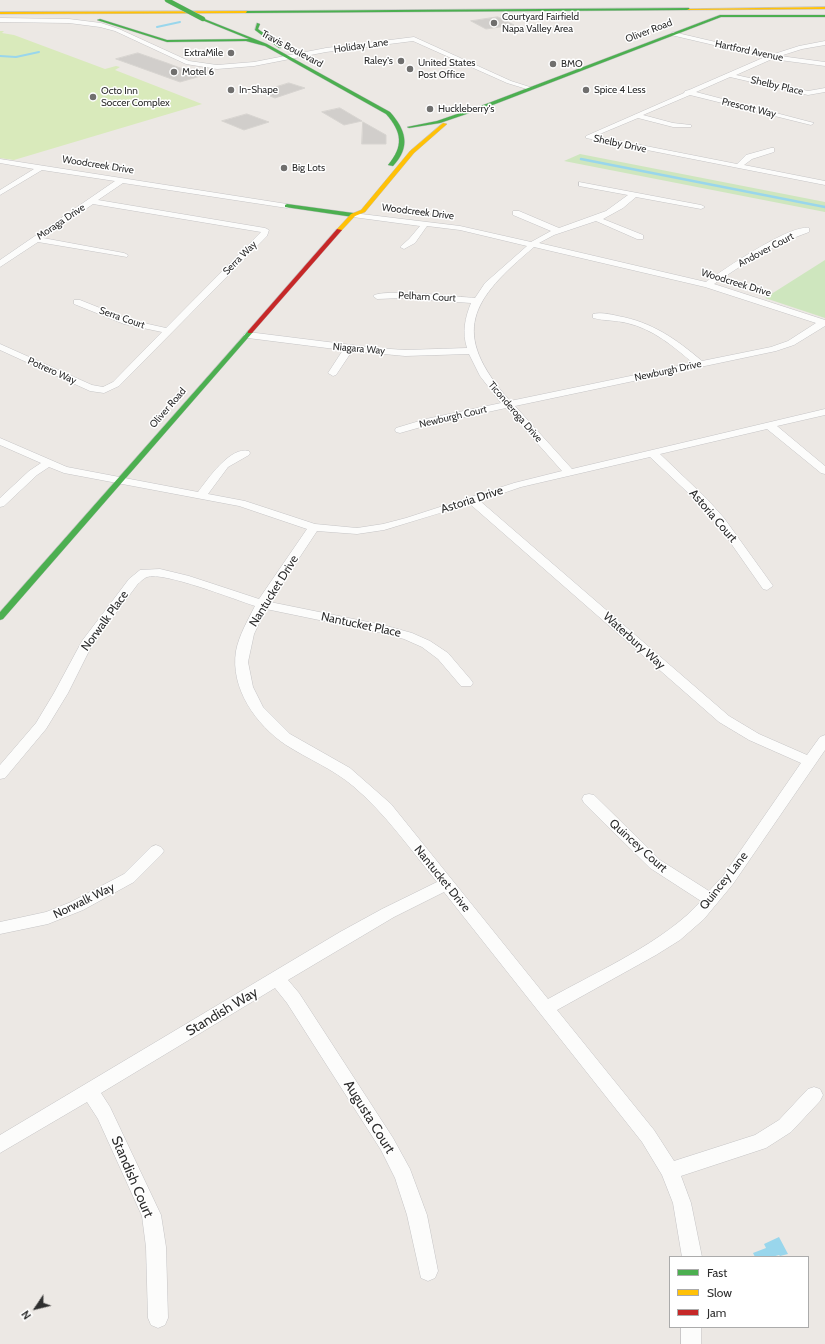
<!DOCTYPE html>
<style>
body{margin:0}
#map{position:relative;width:825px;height:1344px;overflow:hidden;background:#ece8e4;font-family:Cabin,sans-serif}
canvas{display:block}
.legend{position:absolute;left:669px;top:1256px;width:140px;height:72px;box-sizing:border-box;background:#fff;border:1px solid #ababab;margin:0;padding:5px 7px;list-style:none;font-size:12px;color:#2e2e2e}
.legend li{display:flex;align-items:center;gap:8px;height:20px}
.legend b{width:20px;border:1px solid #ababab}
.north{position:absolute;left:16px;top:1288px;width:40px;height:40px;-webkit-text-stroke:3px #fff;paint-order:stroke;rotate:235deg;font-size:11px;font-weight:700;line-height:16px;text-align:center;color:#2e2e2e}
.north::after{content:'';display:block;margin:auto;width:14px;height:18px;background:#2e2e2e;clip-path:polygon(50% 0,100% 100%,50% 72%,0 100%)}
</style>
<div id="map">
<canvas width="825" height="1344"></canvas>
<ul class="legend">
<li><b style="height:5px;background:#4caf50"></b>Fast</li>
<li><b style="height:5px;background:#ffc107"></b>Slow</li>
<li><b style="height:5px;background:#c62828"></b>Jam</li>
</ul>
<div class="north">N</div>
</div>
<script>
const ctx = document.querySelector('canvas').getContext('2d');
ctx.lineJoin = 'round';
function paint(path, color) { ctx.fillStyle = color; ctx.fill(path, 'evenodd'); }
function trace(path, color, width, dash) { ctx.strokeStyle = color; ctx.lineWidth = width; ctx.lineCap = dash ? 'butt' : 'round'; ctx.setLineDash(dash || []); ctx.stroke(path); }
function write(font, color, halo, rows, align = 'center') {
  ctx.font = font + ' Cabin,sans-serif'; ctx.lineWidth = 3; ctx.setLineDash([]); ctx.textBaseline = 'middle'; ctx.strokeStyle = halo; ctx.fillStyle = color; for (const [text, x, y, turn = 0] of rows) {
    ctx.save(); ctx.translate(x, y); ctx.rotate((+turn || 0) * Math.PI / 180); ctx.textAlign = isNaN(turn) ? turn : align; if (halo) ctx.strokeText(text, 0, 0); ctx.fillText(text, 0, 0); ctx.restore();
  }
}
const green = new Path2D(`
 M580,154L825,202V212L564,161Z
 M825,260V318L765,298Z`);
const pitch = new Path2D(`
 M0,31H4L2,33L14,35L105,69L116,66L120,67L115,70L202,104L14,160L0,158Z`);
const water = new Path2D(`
 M779,1237L788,1254L780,1256L779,1255L772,1257H755L753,1253L766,1248L764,1244Z`);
const streamFar1 = new Path2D(`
 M157,27L180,22
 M0,56L16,57L39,52`);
const stream = new Path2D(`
 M581,159L825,207`);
const building = new Path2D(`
 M498,17L514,25L486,29L471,21Z
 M138,53L167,63L201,76L180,82L116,59Z
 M289,83L305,88L275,98L260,92Z
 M340,108L362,121L344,125L322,112Z
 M247,114L269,122L244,130L222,121Z
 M363,122L386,135V144H362Z`);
const street = new Path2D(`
 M0,18L69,19L101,23L119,29L189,61L217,65L254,62L326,48L414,37L511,81L533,88L530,90L507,83L413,41L326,52L254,66L217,69L186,64L115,31L100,27L69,23L0,22Z
 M673,32L771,55L799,46L825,41V45L802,49L780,56L825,62V66L772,59L736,75L808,91L825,88V92L808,95L730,77L696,92L814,123L811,125L690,95L643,115L673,123L691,125V127H673L638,118L595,136L737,164L746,155L771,148H774V152L752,159L744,165L825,181V185L586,138V136L684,93L685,91L689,90L765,57L671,35Z
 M0,159L287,204L291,206L287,208L123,183L98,200L265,228L269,230L267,236L119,386L104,393L90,391L0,350V344L92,385L103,387L113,382L162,332L124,324L74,304V300H80L130,320L166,328L261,232L93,204L43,238L124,253L128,255L127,257L38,242L0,267V260L115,181L42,170L0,195V190L34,169L0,163Z
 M579,182L701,205L705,207L701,209L636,197L623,208L603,219L643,235V239H637L596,221L554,235L539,243L706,282C723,270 790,224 809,228V232C775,244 744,263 714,284L825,320V326L794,345L776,351L515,406L572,469L825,409V415L777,426L825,466V474L821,473L767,429L660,454L707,499L724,518L773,586L767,590L763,589L716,522L699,503L650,457L521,487L480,501L729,716L759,734L807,755L820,737L825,735V750L733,884L704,919L680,940L656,955L557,1010L654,1130L674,1161L755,1135L779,1120L808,1089L814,1087L820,1089L823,1095L820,1101L791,1132L766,1148L681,1176L691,1203L702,1257H682L673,1203L662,1175L642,1142L444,892L394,917L288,980L299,993L393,1138L410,1169L427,1215L438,1271L435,1278L428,1281L421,1278L407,1215L395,1178L381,1150L287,1003L275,988L101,1093L110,1107L161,1215L166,1247L168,1318L165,1325L158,1328L151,1325L148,1318L146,1247L142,1216L98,1119L87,1102L0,1153V1135L340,932L382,909L437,882C410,849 386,814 353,786C333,769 308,759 286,745C256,725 230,688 236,651C239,635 248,620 255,606C236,600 163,571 147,577C144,578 140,582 137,585L92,645L68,693L46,729L5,778L0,779V765L36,723L54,693L82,641L129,579L140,570L160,569L189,576L259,599L307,529L239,506L64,473L49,467L37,475L4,506L0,507V498L29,471L41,463L0,445V438L67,467L198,492C208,479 230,446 249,451L250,453L249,455L228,467L208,494L245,501L315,524L357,528L383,524L406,518L514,483L562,471L506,408L428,425L400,433L396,432L395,430L396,428L426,419L501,403L480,376L469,354L405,356L352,351L336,375L333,376L328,373L343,350L248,338L243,335L248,332L376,348L405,350L467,348C462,332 465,318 471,303L402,298L377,299L373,296C381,288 459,297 475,298L485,283L527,246L460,230L427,226L415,243L404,249L400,247L409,239L420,226L353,217L349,215L353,213L460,226L531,242L551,231L513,215V211H519L559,228L606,211L628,195L579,186ZM534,247L705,287L816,323L788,341L771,347L702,361C676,339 652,322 618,316C610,314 600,312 593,314V318C604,321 616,320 627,323C653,329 673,346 693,363L510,401C449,332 471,300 534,247ZM470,504L719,722L749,740L801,763L723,876L709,891L660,860L594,795L589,794L584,795L582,799L584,803L650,868L701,901C665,942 596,972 548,999L391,804L350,768L290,734L263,707L253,687L248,662L254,634L266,609L382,633L404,639L422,647L438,659L461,686H471L473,683L471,680L448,653L430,641L412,633L383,625L270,602L317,531L357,534L384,530Z
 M156,845L161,847L164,851L161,855L134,882L83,910L48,924L0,934V922L46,912L71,902L124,874L151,847Z
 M681,1327H701V1344H681Z`);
const fast = new Path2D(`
 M689,8L690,10L246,13L244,12L246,11Z
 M720,15H825V17H721L490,106L440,123L409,128L407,127L437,121L486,104Z
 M202,18L267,44L390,112C406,130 411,147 393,166L388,165C404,146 402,132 386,114L265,46L246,41L167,42L97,20L100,19L167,40L249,39L202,20Z
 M257,23L260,24L258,29L281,46V48H279L255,30Z
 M287,204L353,213L356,215L353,217L285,207V205Z
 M248,331L253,332L3,619L0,620V612Z`);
const slow = new Path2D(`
 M825,7V9L689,10L687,9Z
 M247,11L246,13L0,14V12Z
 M443,123L447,124L414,153L365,212L355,216L341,231H337V229L351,214L361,210L410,151Z`);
const jam = new Path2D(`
 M337,229L342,230L252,333H248V331Z`);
const fastBridge = new Path2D(`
 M167,0L203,19`);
const markers = [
 [494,23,4,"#706f6e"],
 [231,53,4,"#706f6e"],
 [401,61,4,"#706f6e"],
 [553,64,4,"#706f6e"],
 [410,69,4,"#706f6e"],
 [174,72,4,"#706f6e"],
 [231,90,4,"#706f6e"],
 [586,90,4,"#706f6e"],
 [93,97,4,"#706f6e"],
 [430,109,4,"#706f6e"],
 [284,168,4,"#706f6e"]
];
const farPoinames = [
 ["Courtyard Fairfield",502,17],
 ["Napa Valley Area",502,29],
 ["ExtraMile",223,53,"right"],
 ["Raley's",393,61,"right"],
 ["United States",418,63],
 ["Post Office",418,75],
 ["BMO",561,64],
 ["Motel 6",182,72],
 ["In-Shape",239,90],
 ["Spice 4 Less",594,90],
 ["Octo Inn",101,91],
 ["Soccer Complex",101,103],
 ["Huckleberry's",438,109],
 ["Big Lots",292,168]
];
const farStreetnames = [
 ["Oliver Road",649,31,-21],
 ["Holiday Lane",361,46,-8],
 ["Travis Boulevard",292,49,28],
 ["Hartford Avenue",749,51,12],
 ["Shelby Place",777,86,13],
 ["Prescott Way",749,108,14],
 ["Shelby Drive",620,144,12],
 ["Woodcreek Drive",98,165,9],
 ["Woodcreek Drive",418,212,7],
 ["Moraga Drive",61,222,-34],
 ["Andover Court",766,250,-28],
 ["Serra Way",240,258,-45],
 ["Woodcreek Drive",736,283,17],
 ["Pelham Court",427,297,3],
 ["Serra Court",122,318,19],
 ["Niagara Way",359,349,5],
 ["Potrero Way",52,371,24],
 ["Newburgh Drive",668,371,-12],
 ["Oliver Road",168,408,-49],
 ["Ticonderoga Drive",515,412,49],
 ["Newburgh Court",453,417,-13]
];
const streetNames = [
 ["Astoria Drive",472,500,-18],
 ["Astoria Court",713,516,49],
 ["Nantucket Drive",274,591,-58],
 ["Norwalk Place",105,621,-54],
 ["Nantucket Place",361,625,12],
 ["Waterbury Way",634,641,42],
 ["Quincey Court",638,846,42],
 ["Nantucket Drive",442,879,51],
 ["Quincey Lane",724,881,-52],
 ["Norwalk Way",84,901,-26]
];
const nearStreetnames = [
 ["Standish Way",222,1012,-31],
 ["Augusta Court",369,1117,58],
 ["Standish Court",132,1177,67]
];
paint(green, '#cee6be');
paint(pitch, '#d9eabb');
paint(water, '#99d6ec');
trace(streamFar1, '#99d6ec', 2);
trace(stream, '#99d6ec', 2.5);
paint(building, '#d1cecb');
trace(building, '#d7d4d0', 1);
trace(street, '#c5c4c5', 1);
trace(fast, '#c5c4c5', 1);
trace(slow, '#c5c4c5', 1);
trace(jam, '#c5c4c5', 1);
paint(street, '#fcfcfb');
paint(fast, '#4caf50');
paint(slow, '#ffc107');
paint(jam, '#c62828');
trace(fastBridge, '#c5c4c5', 5, []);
trace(fastBridge, '#4caf50', 4.5);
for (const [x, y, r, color] of markers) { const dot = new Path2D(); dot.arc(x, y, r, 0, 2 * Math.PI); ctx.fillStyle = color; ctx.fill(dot); trace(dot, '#fff', 1.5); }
write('10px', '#2e2e2e', '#fff', farPoinames, 'left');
write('10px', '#2e2e2e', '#fff', farStreetnames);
write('12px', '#2e2e2e', '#fff', streetNames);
write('14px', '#2e2e2e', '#fff', nearStreetnames);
</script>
